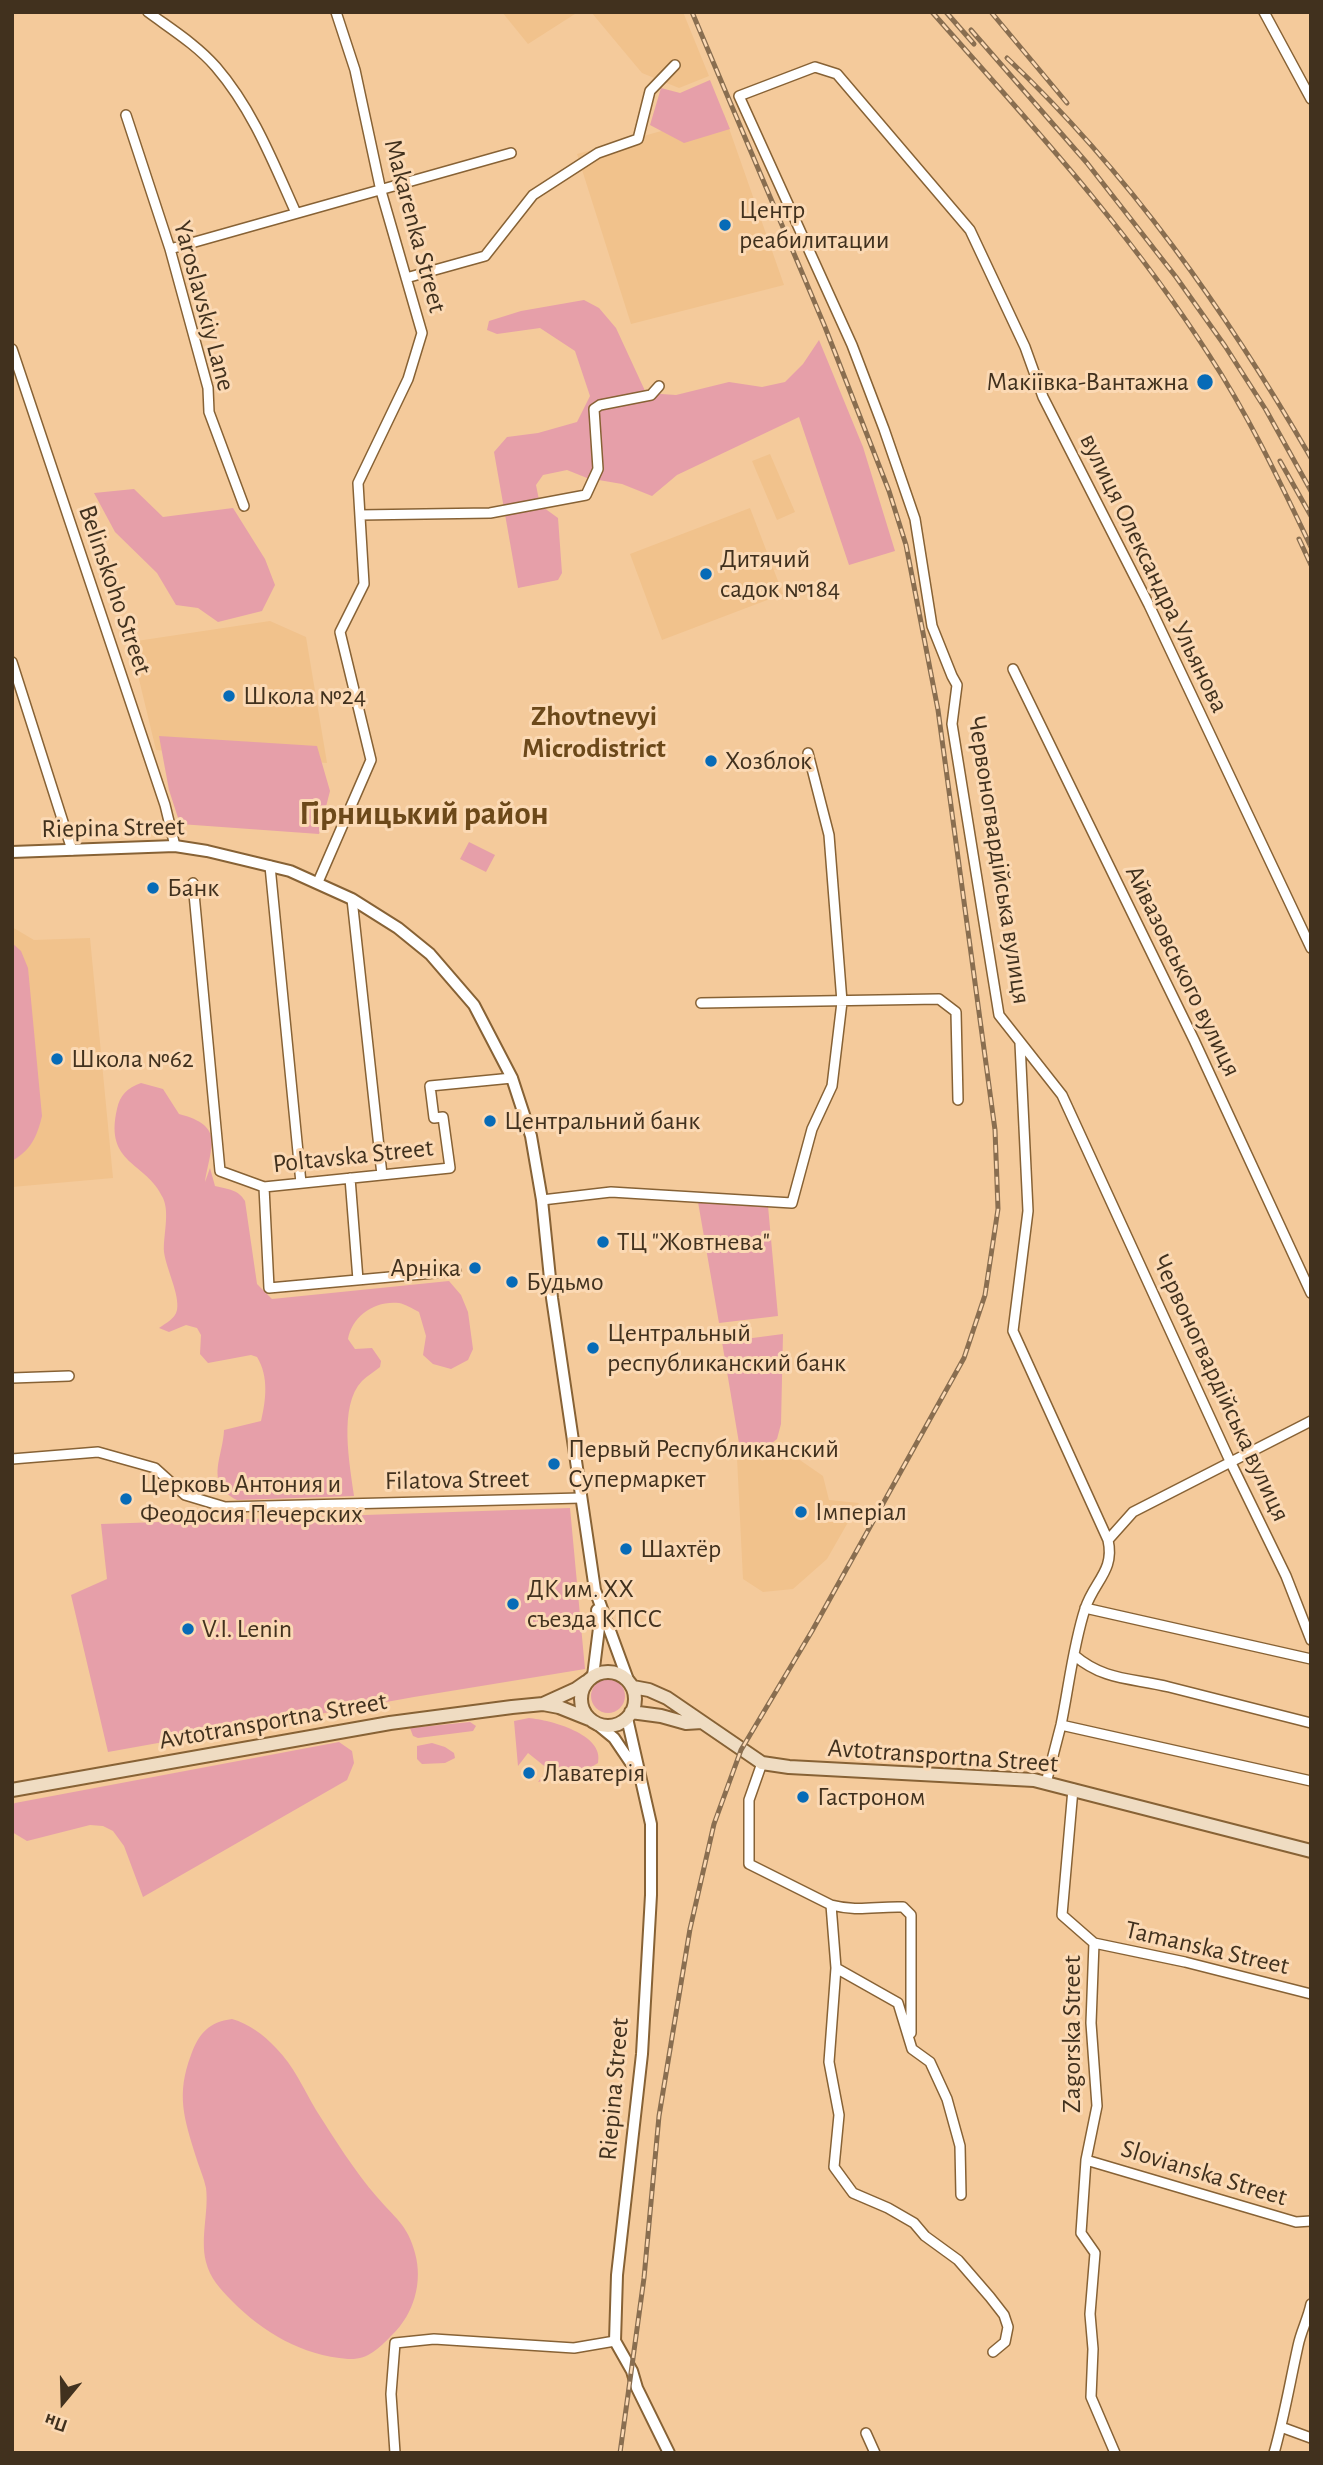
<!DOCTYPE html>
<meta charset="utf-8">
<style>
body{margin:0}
#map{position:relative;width:1323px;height:2465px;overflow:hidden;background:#f4ca9b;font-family:"Alegreya Sans",sans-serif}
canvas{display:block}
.frame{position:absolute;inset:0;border:14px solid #41311e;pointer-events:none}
.north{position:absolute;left:28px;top:2367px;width:70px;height:70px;-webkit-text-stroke:5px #fbd9b4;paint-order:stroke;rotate:199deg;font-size:19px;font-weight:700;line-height:28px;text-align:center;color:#41311e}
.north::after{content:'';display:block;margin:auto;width:24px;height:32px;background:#41311e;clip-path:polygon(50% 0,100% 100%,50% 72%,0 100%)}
</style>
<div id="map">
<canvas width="1323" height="2465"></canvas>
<div class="frame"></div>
<div class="north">Пн</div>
</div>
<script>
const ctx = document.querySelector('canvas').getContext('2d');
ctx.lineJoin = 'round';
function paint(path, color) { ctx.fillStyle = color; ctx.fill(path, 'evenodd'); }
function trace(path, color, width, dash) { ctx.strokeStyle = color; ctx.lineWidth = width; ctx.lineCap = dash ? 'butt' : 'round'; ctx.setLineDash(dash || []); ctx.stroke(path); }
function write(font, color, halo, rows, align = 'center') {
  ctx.font = font + ' "Alegreya Sans",sans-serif'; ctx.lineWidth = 6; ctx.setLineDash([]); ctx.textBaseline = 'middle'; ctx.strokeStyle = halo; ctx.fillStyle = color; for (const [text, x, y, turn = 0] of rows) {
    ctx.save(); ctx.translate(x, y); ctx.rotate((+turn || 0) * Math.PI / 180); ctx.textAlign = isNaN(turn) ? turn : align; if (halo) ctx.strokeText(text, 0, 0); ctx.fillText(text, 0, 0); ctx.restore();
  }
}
const built = new Path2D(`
 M502,12H578L528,44Z
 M591,12H683L709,76L679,88L642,73Z
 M724,114L784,285L631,324L577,154Z
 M770,454L795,512L777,520L752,461Z
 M750,508L783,594L662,640L630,554Z
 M270,621L306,637L327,763L156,750L130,642Z
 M12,927L34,940L90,938L113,1178L12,1187Z
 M794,1456L823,1476L829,1500L859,1503L827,1559L793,1589L763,1592L743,1579L737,1458Z`);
const green = new Path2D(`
 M710,80L730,129L684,143L650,125L661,88L680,93Z
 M584,300L599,308L616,328L646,393L676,395L729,382L762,387L785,382L803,364L819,340L863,447L895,551L849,565L799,417L677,475L652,496L622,484L587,478L567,470L543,475L536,485L540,505L558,518L562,573L558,580L518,588L494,452L507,437L538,433L577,422L590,396L575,351L540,328L497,334L487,330L489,321L521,311Z
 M134,489L163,517L233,508L265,559L275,585L262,611L218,622L198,608L176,605L157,573L115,532L94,493Z
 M159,736L317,746L330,791L319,834L180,824L169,790Z
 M469,842L495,855L486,872L460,859Z
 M12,943L21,951L28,968L42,1116C37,1137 31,1150 12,1161Z
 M141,1083L163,1089L179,1114C225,1126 211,1145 205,1182L210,1168L215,1186C227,1189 238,1189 245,1201L257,1284L272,1299L449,1281L461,1295L468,1312L473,1349L468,1360L451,1369L433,1364L423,1355L426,1336L419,1312C413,1309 405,1304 399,1303C375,1300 352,1316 348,1339L355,1349L372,1348L381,1361L380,1367C375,1371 367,1376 362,1381C338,1406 350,1465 354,1496L237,1500C204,1483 223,1458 224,1430L261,1421C266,1401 269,1376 257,1357L251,1355L208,1363L200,1354L201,1335L197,1328L186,1325L169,1332L159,1328C166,1323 175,1319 177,1310C180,1295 166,1268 164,1252C163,1236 170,1213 163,1198C146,1161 104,1165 117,1109C120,1095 127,1088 141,1083Z
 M698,1202L768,1206L778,1316L719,1323Z
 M783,1334L781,1424L777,1439L767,1447L740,1449L722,1342Z
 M570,1508L585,1669L414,1697L108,1752L71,1595L107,1579L101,1524Z
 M591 1696a17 17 0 1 1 34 0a17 17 0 1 1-34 0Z
 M529,1718C550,1720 605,1734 598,1763L588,1769L538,1782L548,1769L528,1753L518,1766L514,1721Z
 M470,1722L476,1726L473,1731L418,1738L413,1736L410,1728Z
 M339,1742L352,1751L354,1763L347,1780L143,1897L124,1846L113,1831L103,1826L90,1825L27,1841L12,1832V1805L15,1803Z
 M432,1743L445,1747L454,1753L455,1758L445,1763L422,1764L417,1759V1746Z
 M232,2019C249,2024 263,2034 276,2048C294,2066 303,2088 316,2110C334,2138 355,2172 377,2197C394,2217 408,2225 415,2253C423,2282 414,2314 392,2335C378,2349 368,2360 348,2359C301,2355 264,2333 232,2301C220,2289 210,2278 206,2262C200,2237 209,2212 206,2188C204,2178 199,2167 196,2157C184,2118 176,2095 191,2055C199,2033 209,2022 232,2019Z`);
const minor = new Path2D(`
 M148,12C171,29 197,45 216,67C253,110 273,162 296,213
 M1264,12L1311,99
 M126,115L170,249L208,388L209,412L244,506
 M170,249L511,153
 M406,278L485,256L533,195L598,153L638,139L650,91L675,65
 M12,349L165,805L175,846
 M360,515L490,513L586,495L598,469L594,409L600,405L651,395L659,386
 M12,662L72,850
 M1013,669L1194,1040L1311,1293
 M270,866L301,1183
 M318,882L371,760L340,632L364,584L358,483L408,379L422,333L381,191L355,70L336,12
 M193,883L220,1171L264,1187L450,1168L443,1117L434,1118L430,1086L512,1078
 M352,899L382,1175
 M1311,948L1149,605L1043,397L1025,347L970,230L837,74L815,67L739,96L852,345L884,429L915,519L932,626L952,676L957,685L952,724L999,1015L1062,1095L1230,1461L1286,1576L1311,1640
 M701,1003L939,999L956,1012L958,1100
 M1020,1043L1028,1211L1013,1331L1108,1540
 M350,1178L358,1280
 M264,1187L269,1288L456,1271
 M542,1200L611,1192L792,1203L812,1129L832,1086L842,1002L829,835L808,753
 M12,1378L69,1376
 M12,1459L98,1452L155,1468L185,1495L225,1507L581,1498
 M1085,1608L1311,1659
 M1074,1655C1104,1681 1133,1678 1169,1687C1216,1699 1264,1711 1311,1723
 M1061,1725L1311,1781
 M762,1763L749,1800V1864L831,1905L836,1968L898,2003L912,2049L930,2062L947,2099L960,2146L961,2195
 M1046,1783C1051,1763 1056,1744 1061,1725C1069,1686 1073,1646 1085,1609C1094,1581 1115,1571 1108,1540L1133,1512L1311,1421
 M1073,1789L1062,1915L1094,1943L1091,2023L1097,2106L1086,2160L1081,2233L1095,2253L1090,2314L1093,2349L1091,2397L1115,2453
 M831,1905C858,1912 876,1906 903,1907L911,1915V2033
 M1094,1943L1185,1962L1311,1994
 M836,1968L829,2062L839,2115L834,2167L853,2193L888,2208L914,2223L925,2236L958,2260L990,2297L1004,2315L1008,2327L1005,2342L993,2352
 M1086,2160L1296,2222L1311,2221
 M1281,2427L1311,2438
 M866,2433L875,2453
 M395,2453L391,2394L395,2343L434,2339L574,2348L615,2341
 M1274,2453C1284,2418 1290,2382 1298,2346C1301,2331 1308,2319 1311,2304`);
const tertiary = new Path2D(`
 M12,852L175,846L207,851L290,871L352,899L398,928L430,954L474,1005L512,1078L531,1136L542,1200L552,1298L595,1590L628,1680
 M593,1676L599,1628L597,1610
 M627,1718L651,1824V1895L642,2054L617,2275L615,2341L632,2371L637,2388L669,2453
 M597,1724L614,1738L637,1772`);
const secondary = new Path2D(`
 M581 1699a27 27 0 1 1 54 0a27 27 0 1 1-54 0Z
 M633,1687L649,1690L667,1698L762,1763L789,1767L1034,1780L1311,1851
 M543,1704L576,1689L586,1682
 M631,1712L661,1716L686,1723L702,1722
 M12,1790L390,1723L512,1707L543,1704L559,1707L589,1719`);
const rail = new Path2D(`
 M932,12C1029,122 1129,230 1209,355C1249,416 1280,482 1311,547
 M946,12L974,44
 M991,12L1067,103
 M971,30L1087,163L1176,277L1225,346L1266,410L1311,491
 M1007,58C1129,173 1227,313 1311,458
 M1280,461L1311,516
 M1299,539L1311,565
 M620,2453L644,2278L659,2116L690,1929L714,1824L741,1750L812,1631L964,1358L985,1295L998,1209L995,1130L938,710L906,545L889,491L825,327L692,12`);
const markers = [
 [725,225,7,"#076bb7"],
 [1205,382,9,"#076bb7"],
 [706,574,7,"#076bb7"],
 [229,696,7,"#076bb7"],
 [711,761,7,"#076bb7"],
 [153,888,7,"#076bb7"],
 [57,1059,7,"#076bb7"],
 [490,1121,7,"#076bb7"],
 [603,1242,7,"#076bb7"],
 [475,1268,7,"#076bb7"],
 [512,1282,7,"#076bb7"],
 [593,1348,7,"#076bb7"],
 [554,1464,7,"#076bb7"],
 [126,1499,7,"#076bb7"],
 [801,1512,7,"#076bb7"],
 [626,1549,7,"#076bb7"],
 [513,1604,7,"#076bb7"],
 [188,1629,7,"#076bb7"],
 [529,1773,7,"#076bb7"],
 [803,1797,7,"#076bb7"]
];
const poiNames = [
 ["Центр",739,210],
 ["реабилитации",739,240],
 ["Макіївка-Вантажна",1189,382,"right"],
 ["Дитячий",720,559],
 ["садок №184",720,589],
 ["Школа №24",243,696],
 ["Хозблок",725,761],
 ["Банк",167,888],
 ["Школа №62",71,1059],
 ["Центральний банк",504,1121],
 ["ТЦ \"Жовтнева\"",617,1242],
 ["Арніка",461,1268,"right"],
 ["Будьмо",526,1282],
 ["Центральный",607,1333],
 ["республиканский банк",607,1363],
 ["Первый Республиканский",568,1449],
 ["Супермаркет",568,1479],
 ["Церковь Антония и",140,1484],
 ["Феодосия Печерских",140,1514],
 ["Імперіал",815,1512],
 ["Шахтёр",640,1549],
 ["ДК им. XX",527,1589],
 ["съезда КПСС",527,1619],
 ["V.I. Lenin",202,1629],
 ["Лаватерія",543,1773],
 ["Гастроном",817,1797]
];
const streetNames = [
 ["Makarenka Street",415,226,75],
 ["Yaroslavskiy Lane",204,306,75],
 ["вулиця Олександра Ульянова",1154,573,64],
 ["Belinskoho Street",115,590,71],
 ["Riepina Street",113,828,-1],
 ["Червоногвардійська вулиця",999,860,81],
 ["Айвазовського вулиця",1183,971,64],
 ["Poltavska Street",353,1156,-6],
 ["Червоногвардійська вулиця",1221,1388,65],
 ["Filatova Street",457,1480,-1],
 ["Avtotransportna Street",273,1721,-10],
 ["Avtotransportna Street",943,1756,4],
 ["Tamanska Street",1207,1948,13],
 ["Zagorska Street",1072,2034,-90],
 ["Riepina Street",614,2089,-85],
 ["Slovianska Street",1204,2173,17]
];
const neighbourhoodNames = [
 ["Zhovtnevyi",594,717],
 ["Microdistrict",594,749]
];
const districtNames = [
 ["Гірницький район",424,814]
];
paint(built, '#f1c28c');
paint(green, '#e69fa9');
trace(minor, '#876235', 12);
trace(tertiary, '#876235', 14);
trace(secondary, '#876235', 16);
trace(minor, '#fff', 9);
trace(tertiary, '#fff', 10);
trace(secondary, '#efdcc2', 12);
trace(rail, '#896e50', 5);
trace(rail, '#fbd9b4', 2.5, [8]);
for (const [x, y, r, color] of markers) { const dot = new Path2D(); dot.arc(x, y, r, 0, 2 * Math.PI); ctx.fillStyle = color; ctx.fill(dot); trace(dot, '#fbd9b4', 2.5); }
write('26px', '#41311e', '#fbd9b4', poiNames, 'left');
write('26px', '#41311e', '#fbd9b4', streetNames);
write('bold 28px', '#6c491a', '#fbd9b4', neighbourhoodNames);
write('bold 33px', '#6c491a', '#fbd9b4', districtNames);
</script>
